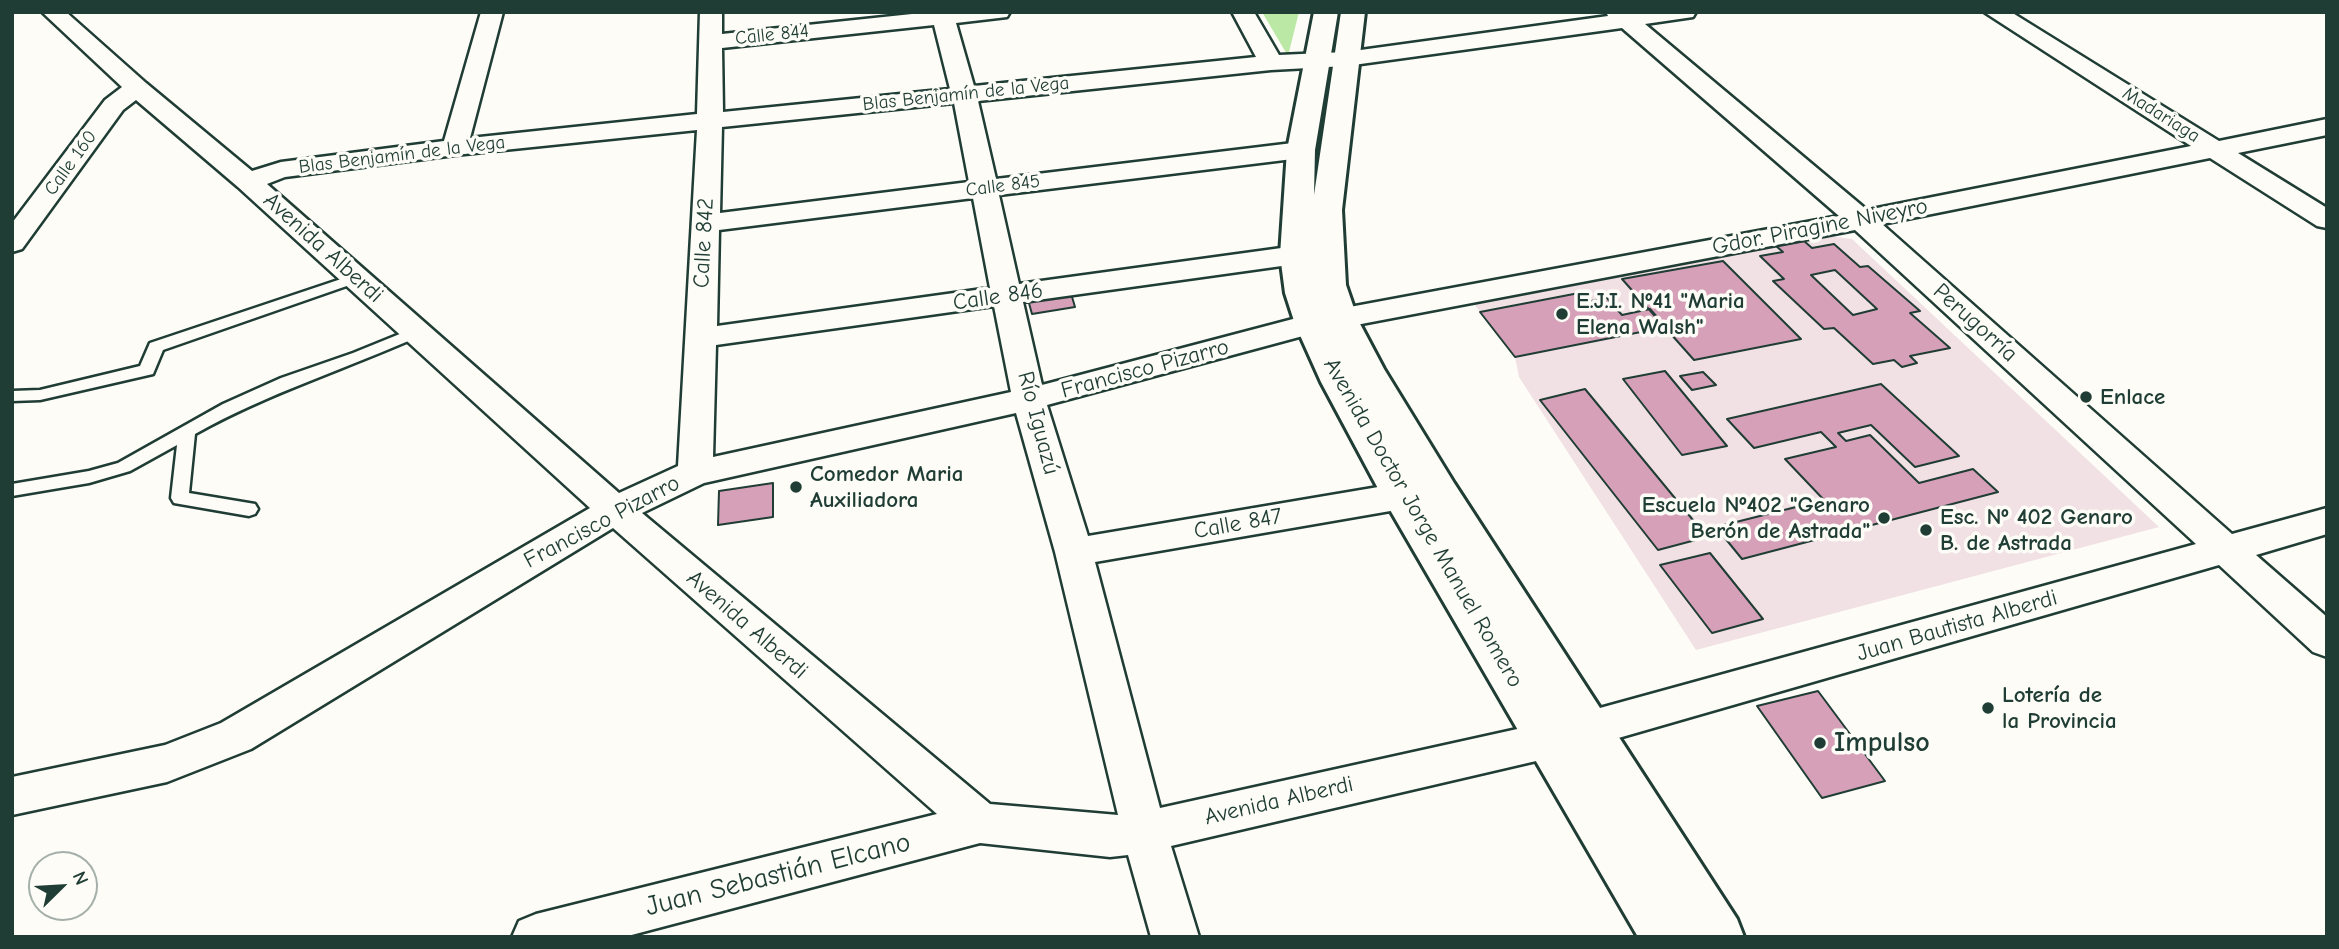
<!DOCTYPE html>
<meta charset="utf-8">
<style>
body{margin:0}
#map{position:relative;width:2339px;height:949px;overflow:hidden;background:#fdfcf7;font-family:"Comic Neue",sans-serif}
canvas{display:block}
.frame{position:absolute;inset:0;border:14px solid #1f3d34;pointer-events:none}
.north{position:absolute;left:28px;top:851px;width:70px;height:70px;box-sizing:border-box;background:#fdfcf7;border:2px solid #a4b0a9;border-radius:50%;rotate:66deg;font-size:19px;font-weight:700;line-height:28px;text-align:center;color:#1f3d34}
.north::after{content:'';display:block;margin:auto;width:24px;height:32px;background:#1f3d34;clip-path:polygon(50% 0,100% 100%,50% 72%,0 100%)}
</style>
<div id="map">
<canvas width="2339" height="949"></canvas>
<div class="frame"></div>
<div class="north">N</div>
</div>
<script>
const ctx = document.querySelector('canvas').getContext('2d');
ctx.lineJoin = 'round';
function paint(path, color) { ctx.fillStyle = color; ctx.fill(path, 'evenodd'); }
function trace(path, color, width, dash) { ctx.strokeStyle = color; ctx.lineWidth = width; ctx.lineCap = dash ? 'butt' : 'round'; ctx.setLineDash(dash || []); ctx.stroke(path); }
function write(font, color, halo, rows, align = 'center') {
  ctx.font = font + ' "Comic Neue",sans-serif'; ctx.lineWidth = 7; ctx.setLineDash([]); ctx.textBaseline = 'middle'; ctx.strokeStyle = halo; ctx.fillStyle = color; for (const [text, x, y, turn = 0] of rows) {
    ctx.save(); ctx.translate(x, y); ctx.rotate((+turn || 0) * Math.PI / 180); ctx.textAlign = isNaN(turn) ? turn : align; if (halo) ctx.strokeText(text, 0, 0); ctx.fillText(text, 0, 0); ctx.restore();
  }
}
const built = new Path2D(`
 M1828,236L1852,239L2159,527L1696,650L1519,377L1515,357L1474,304Z`);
const green = new Path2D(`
 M1262,12H1299L1288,56Z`);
const building = new Path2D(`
 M1804,241L1812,248L1834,244L1860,267L1868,266L1920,311L1910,313L1950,348L1910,356L1917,363L1902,367L1894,360L1873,364L1834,328L1824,329L1773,281L1784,279L1760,256L1783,252L1776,246ZM1835,270L1877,309L1853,315L1811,275Z
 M1723,261L1801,339L1694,360L1622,279Z
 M1070,290L1075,307L1032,314L1027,296Z
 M1579,293L1586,302L1607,298L1622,315L1650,309L1666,327L1515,357L1480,312Z
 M1665,371L1727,446L1682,455L1623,379Z
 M1703,372L1716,385L1692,390L1680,376Z
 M1881,384L1959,456L1915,467L1871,425L1838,433L1846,441L1870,435L1919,483L1973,469L1998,492L1742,559L1716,527L1824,500L1785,459L1836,447L1821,432L1754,448L1727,419Z
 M1585,389L1707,537L1658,550L1540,400Z
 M773,483V517L718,525L719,491Z
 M1710,553L1763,619L1712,633L1660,565Z
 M1818,691L1885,781L1822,798L1757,706Z`);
const lane = new Path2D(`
 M356,274L363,278L361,281L163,350L153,374L40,400L12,401V391L40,390L140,366L150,343Z
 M417,327L425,332L422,335C346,369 268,393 195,434L189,493L255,504L258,509L255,514L249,516L174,503L171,498L177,445L130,471L89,483L12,496V484L89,471L118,463L223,404L281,378L353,353Z`);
const street = new Path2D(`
 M42,12H66L146,83L252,171L281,162L444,141L481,12H503L470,138L697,114L700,12H722V34L931,12H1010L1007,17L956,23L974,86L1256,57L1232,12H1254L1279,55L1346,52L1608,16L1606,12H1696L1693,17L1645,24L1867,210L2191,146L1984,12H2011L2219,141L2327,119V135L2238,153L2327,208V228L2317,226L2210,158L1882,224L2232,534L2327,508V534L2256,555L2327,617V657L2313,652L2219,565L1549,758L1171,846L1199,937H1151L1128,855L1110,857L980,843L624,937H512L519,921L536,914L937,814L613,528L251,749L167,782L12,815V777L165,745L221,723L590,508L238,187L136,100L123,110L22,249L12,252V223L105,100L122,87ZM934,25L950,89L723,112L722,48ZM1622,28L1839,216L1312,314L1042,385L1023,302L1296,264L1306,261L1310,255L1306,249L1296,246L1019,284L999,195L1301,158L1310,156L1314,150L1310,144L1301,142L996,179L978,101L1271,70L1346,66ZM954,103L969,182L720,213L722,127ZM697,130L678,466L619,493L267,184L285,177L455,155ZM973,198L990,288L717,326L719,230ZM1855,230L2196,544L1549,722L1160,808L1095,562L1402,509L1415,505L1420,496L1415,487L1402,483L1088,536L1047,405L1314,333ZM994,306L1011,392L713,457L716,345ZM1016,413L1055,552L1118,815L990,804L642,513L704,483Z`);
const secondary = new Path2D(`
 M1314,12H1338L1315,150L1314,195L1341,12H1365L1342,210L1346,285L1358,320L1384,369L1454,483L1737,919L1744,937H1638L1382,496L1321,382L1295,324L1285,293L1280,255L1287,150Z`);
const markers = [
 [1562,314,7,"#1f3d34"],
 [2086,397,7,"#1f3d34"],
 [796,487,7,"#1f3d34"],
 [1884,518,7,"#1f3d34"],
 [1926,530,7,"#1f3d34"],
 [1988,708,7,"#1f3d34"],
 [1820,743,7,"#1f3d34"]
];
const farStreetnames = [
 ["Calle 844",772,35,-6],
 ["Blas Benjamín de la Vega",966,94,-6],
 ["Madariaga",2161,115,32],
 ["Blas Benjamín de la Vega",402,155,-7],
 ["Calle 160",71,163,-54],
 ["Calle 845",1003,186,-7]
];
const streetNames = [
 ["Gdor. Piragine Niveyro",1820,227,-11],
 ["Calle 842",704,243,-87],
 ["Avenida Alberdi",323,248,42],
 ["Calle 846",998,297,-8],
 ["Perugorría",1975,323,42],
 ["Francisco Pizarro",1145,369,-15],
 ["Río Iguazú",1038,423,75],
 ["Francisco Pizarro",602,522,-28],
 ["Avenida Doctor Jorge Manuel Romero",1423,523,60],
 ["Calle 847",1238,524,-10],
 ["Avenida Alberdi",747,625,41],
 ["Juan Bautista Alberdi",1957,626,-16],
 ["Avenida Alberdi",1279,801,-13]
];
const poiNames = [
 ["E.J.I. Nº41 \"Maria",1576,301],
 ["Elena Walsh\"",1576,327],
 ["Enlace",2100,397],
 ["Comedor Maria",810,474],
 ["Auxiliadora",810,500],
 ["Escuela Nº402 \"Genaro",1870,505,"right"],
 ["Berón de Astrada\"",1870,531,"right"],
 ["Esc. Nº 402 Genaro",1940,517],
 ["B. de Astrada",1940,543],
 ["Lotería de",2002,695],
 ["la Provincia",2002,721]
];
const nearPoinames = [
 ["Impulso",1834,743]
];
const nearStreetnames = [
 ["Juan Sebastián Elcano",778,875,-14]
];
paint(built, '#f1e1e4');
paint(green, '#bce8a5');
paint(building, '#d6a1b8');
trace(building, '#1f3d34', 2);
trace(lane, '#1f3d34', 5);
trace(street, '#1f3d34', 5);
trace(secondary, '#1f3d34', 6);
paint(lane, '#fdfcf7');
paint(street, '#fdfcf7');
paint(secondary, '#fdfcf7');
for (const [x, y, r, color] of markers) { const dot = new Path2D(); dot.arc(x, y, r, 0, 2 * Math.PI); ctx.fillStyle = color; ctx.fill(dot); trace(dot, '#fdfcf7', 2.5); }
write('19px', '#1f3d34', '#fdfcf7', farStreetnames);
write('23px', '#1f3d34', '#fdfcf7', streetNames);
write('bold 23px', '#1f3d34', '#fdfcf7', poiNames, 'left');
write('bold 28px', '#1f3d34', '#fdfcf7', nearPoinames, 'left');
write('28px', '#1f3d34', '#fdfcf7', nearStreetnames);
</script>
